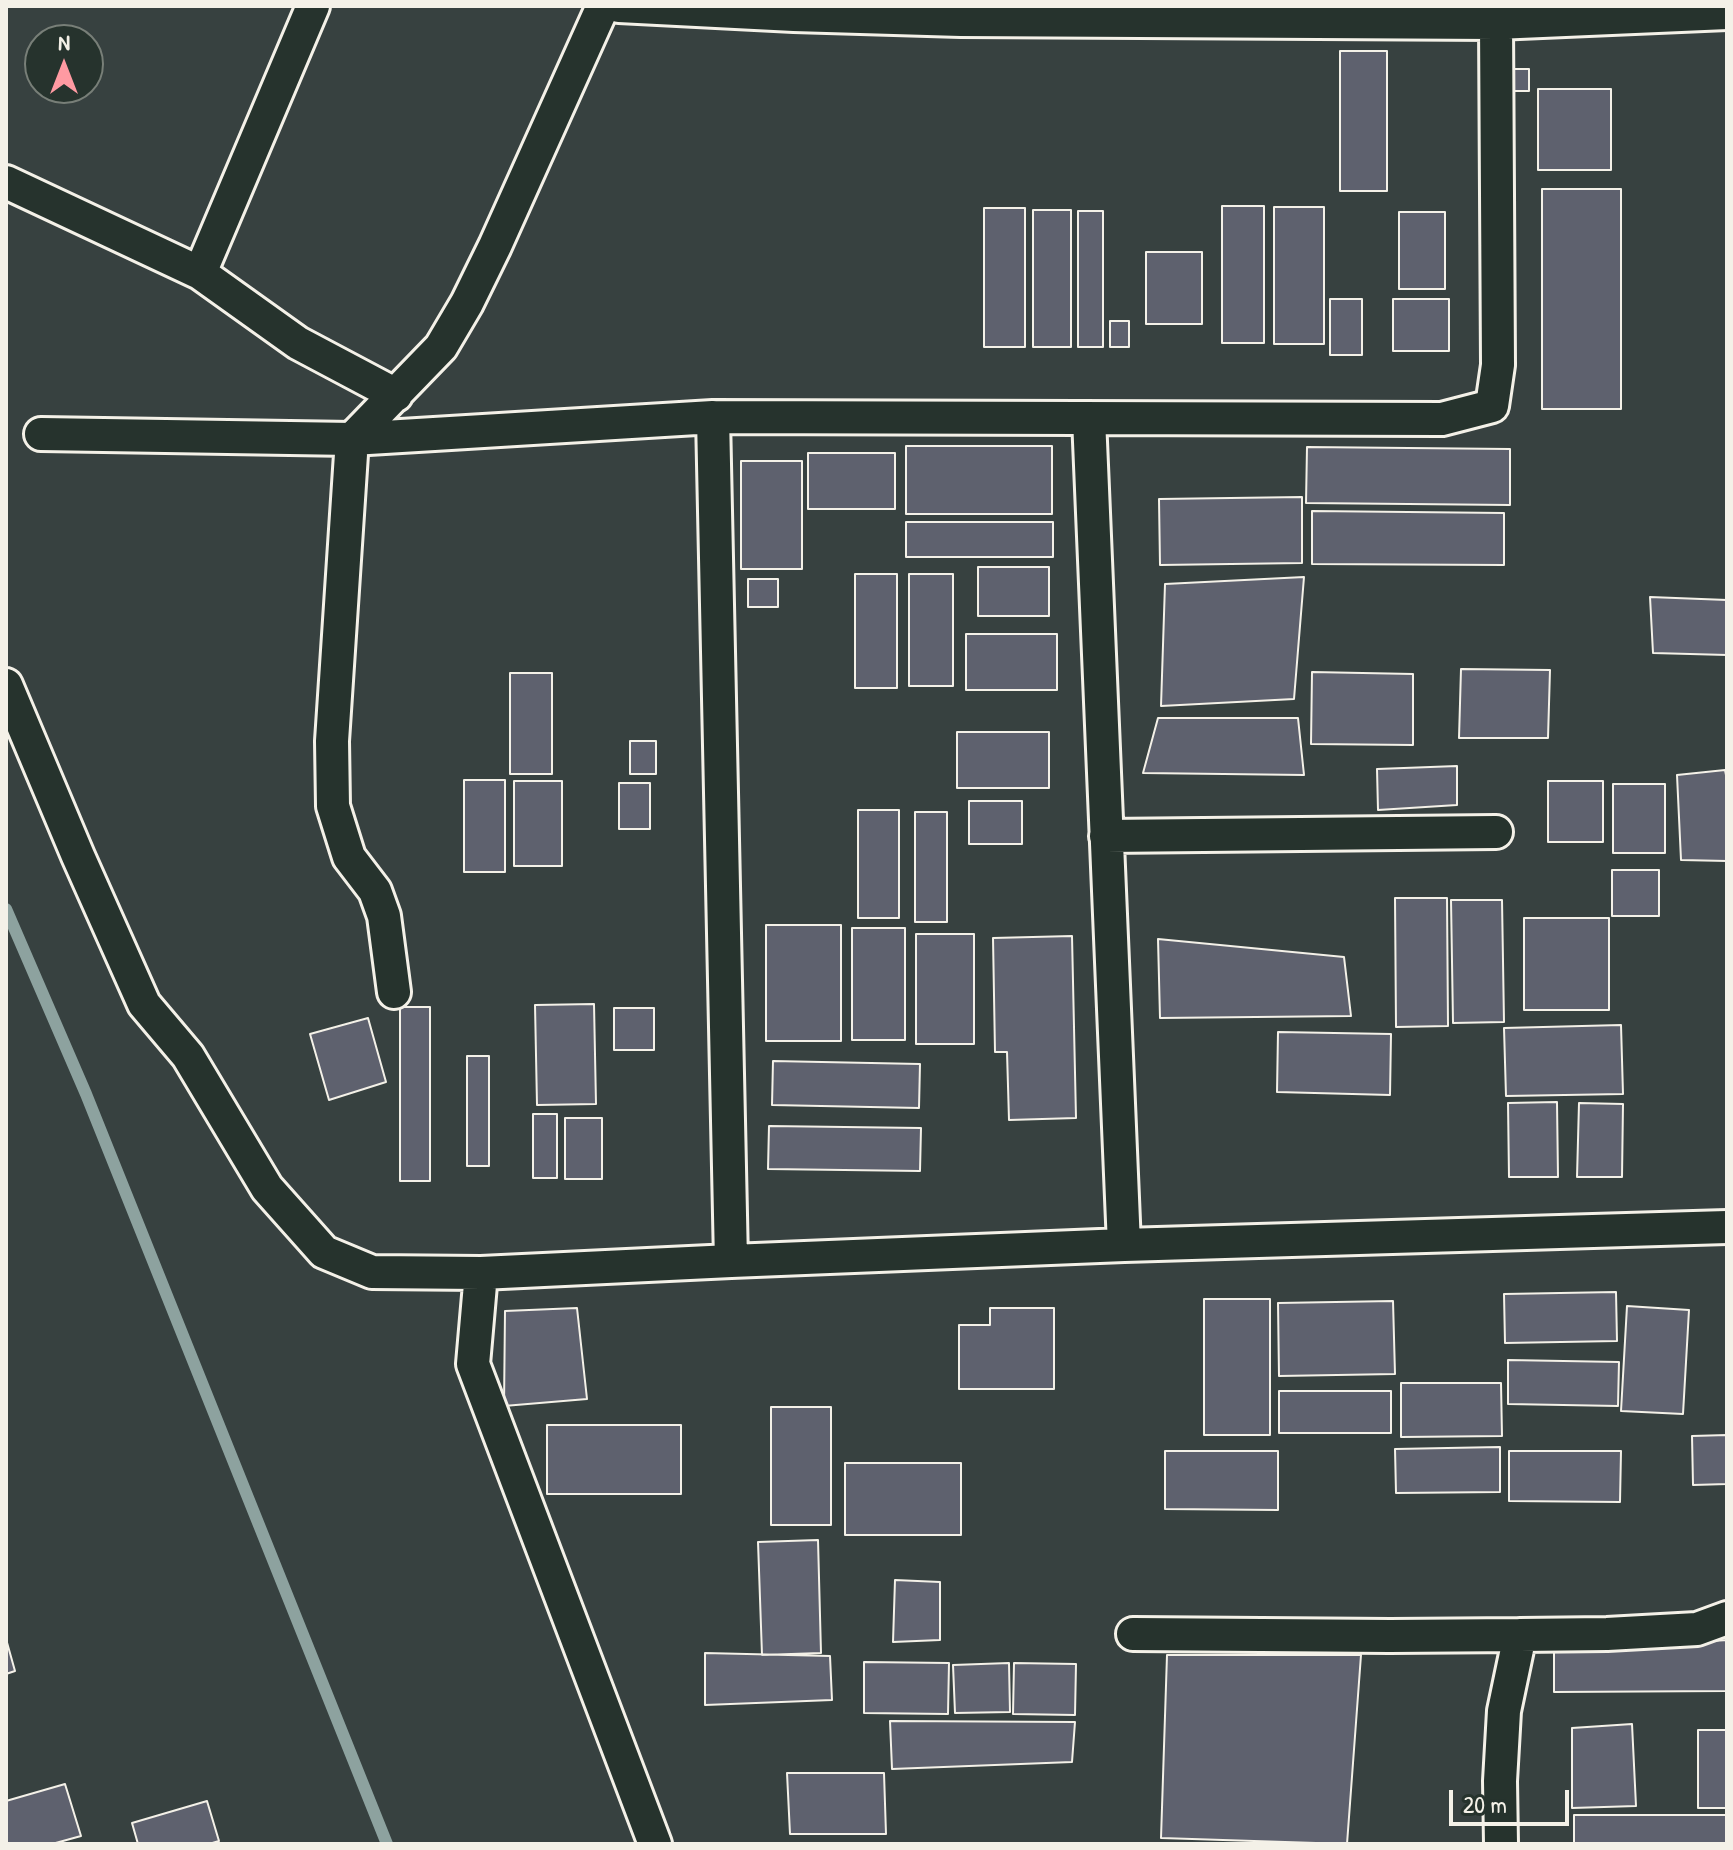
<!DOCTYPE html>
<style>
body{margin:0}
#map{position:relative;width:1733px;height:1850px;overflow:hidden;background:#374140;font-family:"Patrick Hand",sans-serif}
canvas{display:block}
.frame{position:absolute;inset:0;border:8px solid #f4f1e8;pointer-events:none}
.north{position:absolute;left:24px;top:24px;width:80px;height:80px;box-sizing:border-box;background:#26332d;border:2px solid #787f78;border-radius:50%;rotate:0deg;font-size:22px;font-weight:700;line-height:32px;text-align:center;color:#f4f1e8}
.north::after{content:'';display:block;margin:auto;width:28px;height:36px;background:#ff9aa2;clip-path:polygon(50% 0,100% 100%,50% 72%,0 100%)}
.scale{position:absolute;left:1449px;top:1790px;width:120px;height:36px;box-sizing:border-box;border:4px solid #f4f1e8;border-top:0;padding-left:10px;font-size:24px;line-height:28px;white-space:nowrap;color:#f4f1e8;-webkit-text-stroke:6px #26332d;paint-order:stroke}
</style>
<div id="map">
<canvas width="1733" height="1850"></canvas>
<div class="frame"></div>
<div class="north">N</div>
<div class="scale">20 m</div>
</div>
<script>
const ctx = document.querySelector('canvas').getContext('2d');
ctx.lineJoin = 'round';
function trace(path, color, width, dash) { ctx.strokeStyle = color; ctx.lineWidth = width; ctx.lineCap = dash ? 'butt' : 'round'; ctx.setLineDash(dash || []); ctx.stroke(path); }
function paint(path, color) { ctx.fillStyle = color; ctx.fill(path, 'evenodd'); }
const stream = new Path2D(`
 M6,909L86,1094L387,1844`);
const building = new Path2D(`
 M1340,51H1387V191H1340Z
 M1504,69H1529V91H1504Z
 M1538,89H1611V170H1538Z
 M1542,189H1621V409H1542Z
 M1222,206H1264V343H1222Z
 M1274,207H1324V344H1274Z
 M984,208H1025V347H984Z
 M1033,210H1071V347H1033Z
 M1078,211H1103V347H1078Z
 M1399,212H1445V289H1399Z
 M1146,252H1202V324H1146Z
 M1330,299H1362V355H1330Z
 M1393,299H1449V351H1393Z
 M1110,321H1129V347H1110Z
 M906,446H1052V514H906Z
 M1307,447L1510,449V505L1306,503Z
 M808,453H895V509H808Z
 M741,461H802V569H741Z
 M1302,497V563L1160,565L1159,499Z
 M1312,511L1504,513V565L1312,564Z
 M906,522H1053V557H906Z
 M978,567H1049V616H978Z
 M855,574H897V688H855Z
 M909,574H953V686H909Z
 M1304,577L1294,699L1161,706L1165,584Z
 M748,579H778V607H748Z
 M1650,597L1727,600V655L1653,653Z
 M966,634H1057V690H966Z
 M1461,669L1550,670L1548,738H1459Z
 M1312,672L1413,674V745L1311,744Z
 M510,673H552V774H510Z
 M1158,718H1298L1304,775L1143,773Z
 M957,732H1049V788H957Z
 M630,741H656V774H630Z
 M1457,766V805L1378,810L1377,769Z
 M1725,770L1727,780V861L1681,860L1677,775Z
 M464,780H505V872H464Z
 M514,781H562V866H514Z
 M1548,781H1603V842H1548Z
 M619,783H650V829H619Z
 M1613,784H1665V853H1613Z
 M969,801H1022V844H969Z
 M858,810H899V918H858Z
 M915,812H947V922H915Z
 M1612,870H1659V916H1612Z
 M1395,898H1447L1448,1026L1396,1027Z
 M1451,900H1502L1504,1022L1453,1023Z
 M1524,918H1609V1010H1524Z
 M766,925H841V1041H766Z
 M852,928H905V1040H852Z
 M916,934H974V1044H916Z
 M1072,936L1076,1118L1009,1120L1007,1052H995L993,938Z
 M1158,939L1344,957L1351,1016L1160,1018Z
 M594,1004L596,1104L537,1105L535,1005Z
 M400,1007H430V1181H400Z
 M614,1008H654V1050H614Z
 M368,1018L386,1082L329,1100L310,1034Z
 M1621,1025L1623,1094L1506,1096L1504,1028Z
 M1278,1032L1391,1034L1390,1095L1277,1092Z
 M467,1056H489V1166H467Z
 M773,1061L920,1064L919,1108L772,1105Z
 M1557,1102L1558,1177H1509L1508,1103Z
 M1579,1103L1623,1104L1622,1177H1577Z
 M533,1114H557V1178H533Z
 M565,1118H602V1179H565Z
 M769,1126L921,1128L920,1171L768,1169Z
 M1616,1292L1617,1341L1505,1343L1504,1294Z
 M1204,1299H1270V1435H1204Z
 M1393,1301L1395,1374L1279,1376L1278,1303Z
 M1627,1306L1689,1310L1683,1414L1621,1411Z
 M577,1308L587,1399L504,1406L505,1311Z
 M990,1308H1054V1389H959V1325H990Z
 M1508,1360L1619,1362L1618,1406L1508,1404Z
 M1401,1383H1501L1502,1436L1401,1437Z
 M1279,1391H1391V1433H1279Z
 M771,1407H831V1525H771Z
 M547,1425H681V1494H547Z
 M1727,1435V1484L1693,1485L1692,1436Z
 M1500,1447V1492L1396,1493L1395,1449Z
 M1165,1451H1278V1510L1165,1509Z
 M1509,1451H1621L1620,1502L1509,1501Z
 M845,1463H961V1535H845Z
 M818,1540L821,1653L762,1655L758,1542Z
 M895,1580L940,1582V1640L893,1642Z
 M6,1639L15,1671L6,1674Z
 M1727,1640V1691L1554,1692V1652Z
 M705,1653L830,1656L832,1700L705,1705Z
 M1167,1655H1361L1347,1844L1161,1838Z
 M864,1662L949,1663L948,1714L864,1713Z
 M1009,1663L1010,1712L955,1713L953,1665Z
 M1014,1663L1076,1664L1075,1715L1013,1714Z
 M890,1721L1075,1722L1072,1762L892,1769Z
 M1632,1724L1636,1806L1572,1808V1728Z
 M1698,1730H1727V1808H1698Z
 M787,1773H884L886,1834H790Z
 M65,1784L81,1836L52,1844H6V1801Z
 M207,1801L219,1841L209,1844H138L132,1823Z
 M1574,1815H1727V1844H1574Z`);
const minor = new Path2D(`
 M619,6L794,15L961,20L1496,23L1727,13
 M6,182L200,273L298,343L396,395
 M200,273L313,6
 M1089,418L1124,1245
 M41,434L352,439L713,417L1442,419L1492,406L1498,365L1496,23
 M6,685L78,856L144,1004L188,1056L267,1188L324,1252L372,1272L481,1273
 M1106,836L1496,832
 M394,992L384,916L375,891L349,857L333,806L332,741L352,439L441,347L467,303L495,246L603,6
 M731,1261L1124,1245L1727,1227
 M1133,1634L1390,1636L1520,1635
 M655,1844L473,1364L481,1273L731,1261L713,417
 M1501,1844L1500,1781L1504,1711L1520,1635L1607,1634L1697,1629L1727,1618`);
trace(stream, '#8da29f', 12);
paint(building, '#5e616e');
trace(building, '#f4f1e8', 2);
trace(minor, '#f4f1e8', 38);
trace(minor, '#26332d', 32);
</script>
